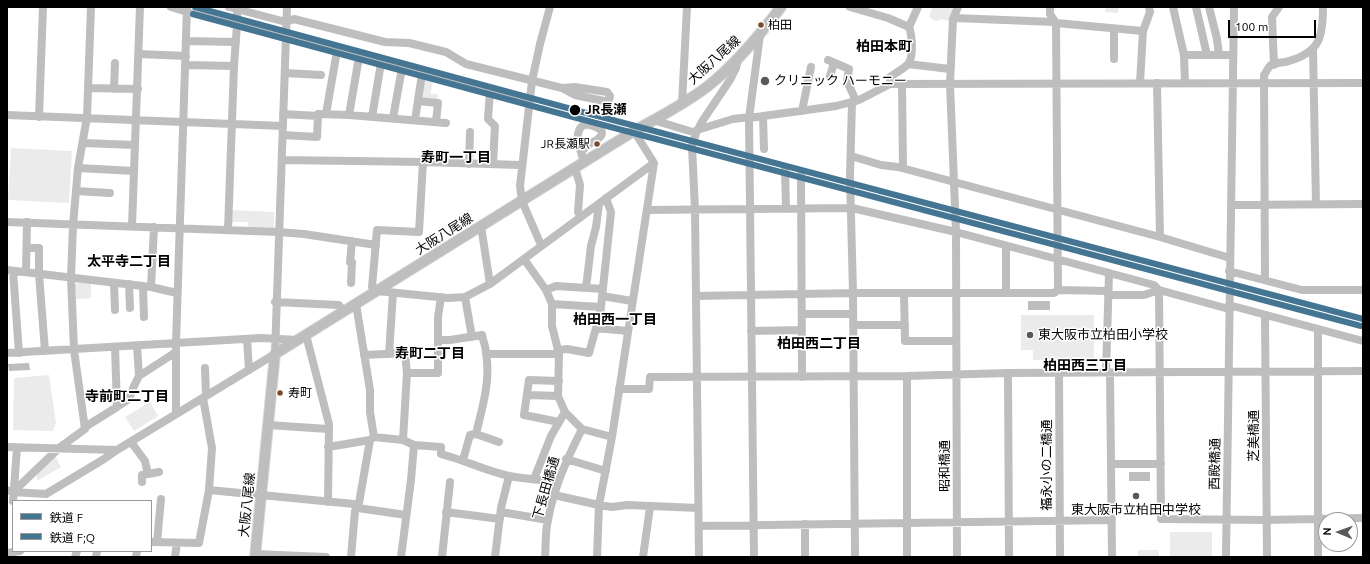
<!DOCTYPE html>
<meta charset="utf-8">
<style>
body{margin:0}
#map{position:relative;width:1370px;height:564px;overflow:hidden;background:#fff;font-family:Ubuntu,"Noto Sans JP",sans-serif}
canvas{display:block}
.frame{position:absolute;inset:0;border:8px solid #000;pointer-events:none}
.legend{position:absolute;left:12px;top:500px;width:140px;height:52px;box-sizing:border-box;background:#fff;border:1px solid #999;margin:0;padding:5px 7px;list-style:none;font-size:12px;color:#000}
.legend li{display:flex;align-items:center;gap:8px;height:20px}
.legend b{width:20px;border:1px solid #999}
.north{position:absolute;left:1318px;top:512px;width:40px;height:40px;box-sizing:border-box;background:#fff;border:1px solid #999;border-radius:50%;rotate:272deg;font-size:11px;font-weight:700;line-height:16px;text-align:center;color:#000}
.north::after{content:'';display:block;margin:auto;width:14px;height:18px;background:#595959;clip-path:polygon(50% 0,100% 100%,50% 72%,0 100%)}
.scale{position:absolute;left:1228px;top:20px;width:88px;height:18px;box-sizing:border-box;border:2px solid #000;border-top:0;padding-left:5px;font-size:12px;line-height:14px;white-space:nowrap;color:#000;-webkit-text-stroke:3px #fff;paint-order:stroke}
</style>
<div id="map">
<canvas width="1370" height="564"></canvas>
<div class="frame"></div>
<ul class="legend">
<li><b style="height:5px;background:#447694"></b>鉄道 F</li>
<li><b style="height:5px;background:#447694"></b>鉄道 F;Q</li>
</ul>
<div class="north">N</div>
<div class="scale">100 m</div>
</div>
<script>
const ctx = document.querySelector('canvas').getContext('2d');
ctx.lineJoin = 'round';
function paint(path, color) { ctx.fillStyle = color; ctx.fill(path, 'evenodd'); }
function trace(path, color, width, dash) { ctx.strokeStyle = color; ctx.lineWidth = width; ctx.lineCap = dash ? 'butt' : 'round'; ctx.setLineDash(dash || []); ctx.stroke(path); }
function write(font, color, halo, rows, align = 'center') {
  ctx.font = font + ' Ubuntu,"Noto Sans JP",sans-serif'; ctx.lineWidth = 3; ctx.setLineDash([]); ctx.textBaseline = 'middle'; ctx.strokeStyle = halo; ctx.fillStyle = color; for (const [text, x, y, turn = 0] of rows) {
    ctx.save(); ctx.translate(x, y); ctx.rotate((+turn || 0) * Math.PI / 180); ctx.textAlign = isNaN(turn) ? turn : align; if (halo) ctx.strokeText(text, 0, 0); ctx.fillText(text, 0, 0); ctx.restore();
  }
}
const green = new Path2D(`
 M932,7H955L950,21L940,19L939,21L932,20V18L929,17Z
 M1106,7H1119L1118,13L1105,12Z
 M424,79L433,81L431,91V94H438L437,100L422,98Z
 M11,148L72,151L69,203L8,200Z
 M231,210L274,212V230L248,229V222H230Z
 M78,282L91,283V298L76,299L75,285Z
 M1021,315H1094V361L1033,360V350H1021Z
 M49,375L56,423L53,431L13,430L14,378Z
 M150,402L158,416L134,431L125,417Z
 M54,453L61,467L37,481V472Z
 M1170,532H1212V557H1170Z
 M1138,550H1159V557H1138Z`);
const water = new Path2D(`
 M1028,301H1050V310H1028Z
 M29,363L30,370L9,371L8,364Z
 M1129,472H1150V481H1129Z`);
const minor = new Path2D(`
 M171,7L187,12L529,102
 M229,7L286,22L294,19L385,42L409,43L446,52L466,64L562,88L575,87L607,92L610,96L609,100L604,101L575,95L562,88
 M850,7L888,18L909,27C912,35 914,57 908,64C905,68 894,74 890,77V84
 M1050,7V14L1056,23L1058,290
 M1173,7L1184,55L1185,83
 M1196,7L1207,55
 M1209,7L1217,39L1219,55
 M954,18L1055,22
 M1056,23L1143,31
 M909,27L918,7
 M186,41L236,42
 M1313,49L1316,204
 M139,54L186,56
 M1184,55H1233
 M1114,59V29
 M828,60L849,69L847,81L856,101
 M908,64L950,69
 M186,65L234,66L237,25V7
 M1274,65L1272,17L1279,7
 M285,73L321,75
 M830,76L834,63
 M1140,83L1143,31L1150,12L1149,7
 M1157,83L1160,237
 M902,84L903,168
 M88,88L138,89
 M114,89L115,63
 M490,91L488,119L495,126L493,164
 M418,101L438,103L436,122
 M852,102L850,176L853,293L855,557
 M682,104L687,7
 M802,111L811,67
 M283,114L318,116
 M326,114L337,51
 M7,115L283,126
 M349,115L359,57
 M763,116L764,149
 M39,117L43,7
 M372,117L381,63
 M393,118L402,68
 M749,118L836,106L859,100L890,84L1363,83
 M415,120L422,74
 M653,120L696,133
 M697,130L733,119L750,117
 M283,135L317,137L318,114L349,115L446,123
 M83,143L135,145
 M582,151C588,142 593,144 599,138C609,129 591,125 585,124C571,132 581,150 584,162
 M851,156L881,165L898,167L1160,237L1230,258
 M282,160L423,162L521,165
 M423,162L419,232L377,230L372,287L377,291L448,298L465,297L490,284L654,163
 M469,164L470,132
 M78,168L134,171
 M575,168L580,185L578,212L581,217
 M785,169L786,209
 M801,175L802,377
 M76,191L110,193
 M1231,205L1363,204
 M647,210L852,208L956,232L1154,285L1159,290L1229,309
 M7,222L278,232L304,234L376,245
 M132,226L140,7
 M481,226L490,284
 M228,230L234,66
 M541,245L522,201L520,186L532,81L540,44L550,7
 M27,248H39V274L45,351
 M524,259L546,290L552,304V326L559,354L558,396L565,412L582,429L612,437
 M7,270L151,287L177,293
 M13,271L19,353
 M1229,271L1302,290H1363
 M26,272L27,222
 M1265,280L1264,75C1266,73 1268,67 1271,65C1276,62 1284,63 1289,61C1320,52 1323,37 1323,7
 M114,283L115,310
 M351,283L352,262H350L352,241
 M129,284L130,308
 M143,286L144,317
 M151,287L154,227
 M586,288L591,246L596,227L599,204
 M546,290L556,286L603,289
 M1159,290L1161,519L1266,520L1363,518
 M904,293L905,341H956
 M1006,293V246
 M1108,295H1144L1159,290
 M602,296L632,301
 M696,296L853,293H1054L1058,290L1108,291
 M465,297L472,337
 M275,302L339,305L344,312
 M552,304L601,307L611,212L606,198
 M1229,305L1363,341
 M802,314H853
 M1265,315L1267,557
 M853,325H905
 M598,328L601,307
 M1318,329V557
 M751,331L802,330
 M306,335L329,424L328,502
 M247,339L249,370
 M439,340H450L482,335C483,341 486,347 486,353C491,381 482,408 476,434L470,435L463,460
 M137,346L139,376
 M559,350L567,349L589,353L596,328L628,331
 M7,353L261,338L298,340
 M389,354L393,293
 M487,354H559
 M364,355L405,353L407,373L403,440
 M205,368L206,396
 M407,373H438V317L441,297
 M1008,373L1009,557
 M1059,373L1060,557
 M1106,373L1109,273
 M1110,373L1112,557
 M907,376V557
 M559,381L529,380L524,415L559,422
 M619,389H649L650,377L907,376L1008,373L1363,371
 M528,395L558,396
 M117,407L129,399L134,386L139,376L176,352
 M176,414V343L187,7
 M268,425L328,429
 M85,427L117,407L115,347
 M476,434L499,442
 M374,437L403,440L414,445L441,447V454C464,460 486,471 509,476C525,479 542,480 558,482
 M131,442L145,461L148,474L159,472
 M7,447L117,450
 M328,447L370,440
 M566,459L606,471
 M1111,464H1161
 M534,479L551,436L565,412
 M142,482V475L148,474
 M7,490L13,492L46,494L104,459L117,450L275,354L287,7
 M209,490L354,504L358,508L406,515
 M13,492L59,448L85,429L74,350L71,278L73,225L78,168L87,117L91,7
 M554,495L599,505L612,507L627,505L698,508
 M13,501L17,448
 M446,512L500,519
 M501,512L548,520
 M805,524V557
 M699,526L1112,520
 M151,542L199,543L209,490L212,448L203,398
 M157,542L161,499
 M7,553L20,551
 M255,554L326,557
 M75,557L77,551
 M96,557L97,551
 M136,557L137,551
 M175,557L177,543
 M351,557L355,511L359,503L370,440L374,437L370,412V390L356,304
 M401,557L411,480L414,445
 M442,557L450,482
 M495,557L501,508L509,476
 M545,557C546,545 545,532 548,520C554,487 567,459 582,429
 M597,557L599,505L612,437L654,163L634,131
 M643,557L650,507
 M699,557L695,210L692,146L696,133L703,120L730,80L736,68L738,58
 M754,557L749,118L760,35
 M957,557L956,232L950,84L953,19L958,7
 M1226,557L1234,7`);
const major = new Path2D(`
 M255,557L275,354L634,131C659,117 685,104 708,86C736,64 759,36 781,7`);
const rail1 = new Path2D(`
 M195,7L575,110L1363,319`);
const rail2 = new Path2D(`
 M193,14L573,117L1361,326`);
const markers = [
 [761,25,3.5,"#7a4b2a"],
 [765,81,5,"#595959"],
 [575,110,6,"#000"],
 [597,144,3.5,"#7a4b2a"],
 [1030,335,4,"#595959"],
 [280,393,3.5,"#7a4b2a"],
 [1136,496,4,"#595959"]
];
const busNames = [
 ["柏田",768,25],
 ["JR長瀬駅",590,144,"right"],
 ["寿町",288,393]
];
const streetNames = [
 ["大阪八尾線",714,60,-42],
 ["大阪八尾線",444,234,-32],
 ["芝美橋通",1254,436,-90],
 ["西殿橋通",1215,464,-89],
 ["福永小の二橋通",1047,465,-90],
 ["昭和橋通",945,466,-90],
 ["下長田橋通",546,488,-74],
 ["大阪八尾線",247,505,-84]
];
const poiNames = [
 ["クリニック ハーモニー",774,81],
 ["東大阪市立柏田小学校",1038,335],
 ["東大阪市立柏田中学校",1136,510,"center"]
];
const stopNames = [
 ["JR長瀬",585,110]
];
const neighbourhoodNames = [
 ["柏田本町",884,46],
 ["寿町一丁目",456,157],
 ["太平寺二丁目",129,261],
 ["柏田西一丁目",615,319],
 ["柏田西二丁目",819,343],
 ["寿町二丁目",430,353],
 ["柏田西三丁目",1085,365],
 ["寺前町二丁目",127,396]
];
paint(green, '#ebebeb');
paint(water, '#bdbdbd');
trace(major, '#dbdbdb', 12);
trace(minor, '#bebebe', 8);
trace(major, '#bebebe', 10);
trace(rail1, '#447694', 6);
trace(rail2, '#447694', 6);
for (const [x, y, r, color] of markers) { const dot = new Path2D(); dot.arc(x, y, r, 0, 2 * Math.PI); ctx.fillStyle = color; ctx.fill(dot); trace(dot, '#fff', 1.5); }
write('12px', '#000', '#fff', busNames, 'left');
write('13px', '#000', '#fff', streetNames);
write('13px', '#000', '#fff', poiNames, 'left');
write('bold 13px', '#000', '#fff', stopNames, 'left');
write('bold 14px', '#000', '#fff', neighbourhoodNames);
</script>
